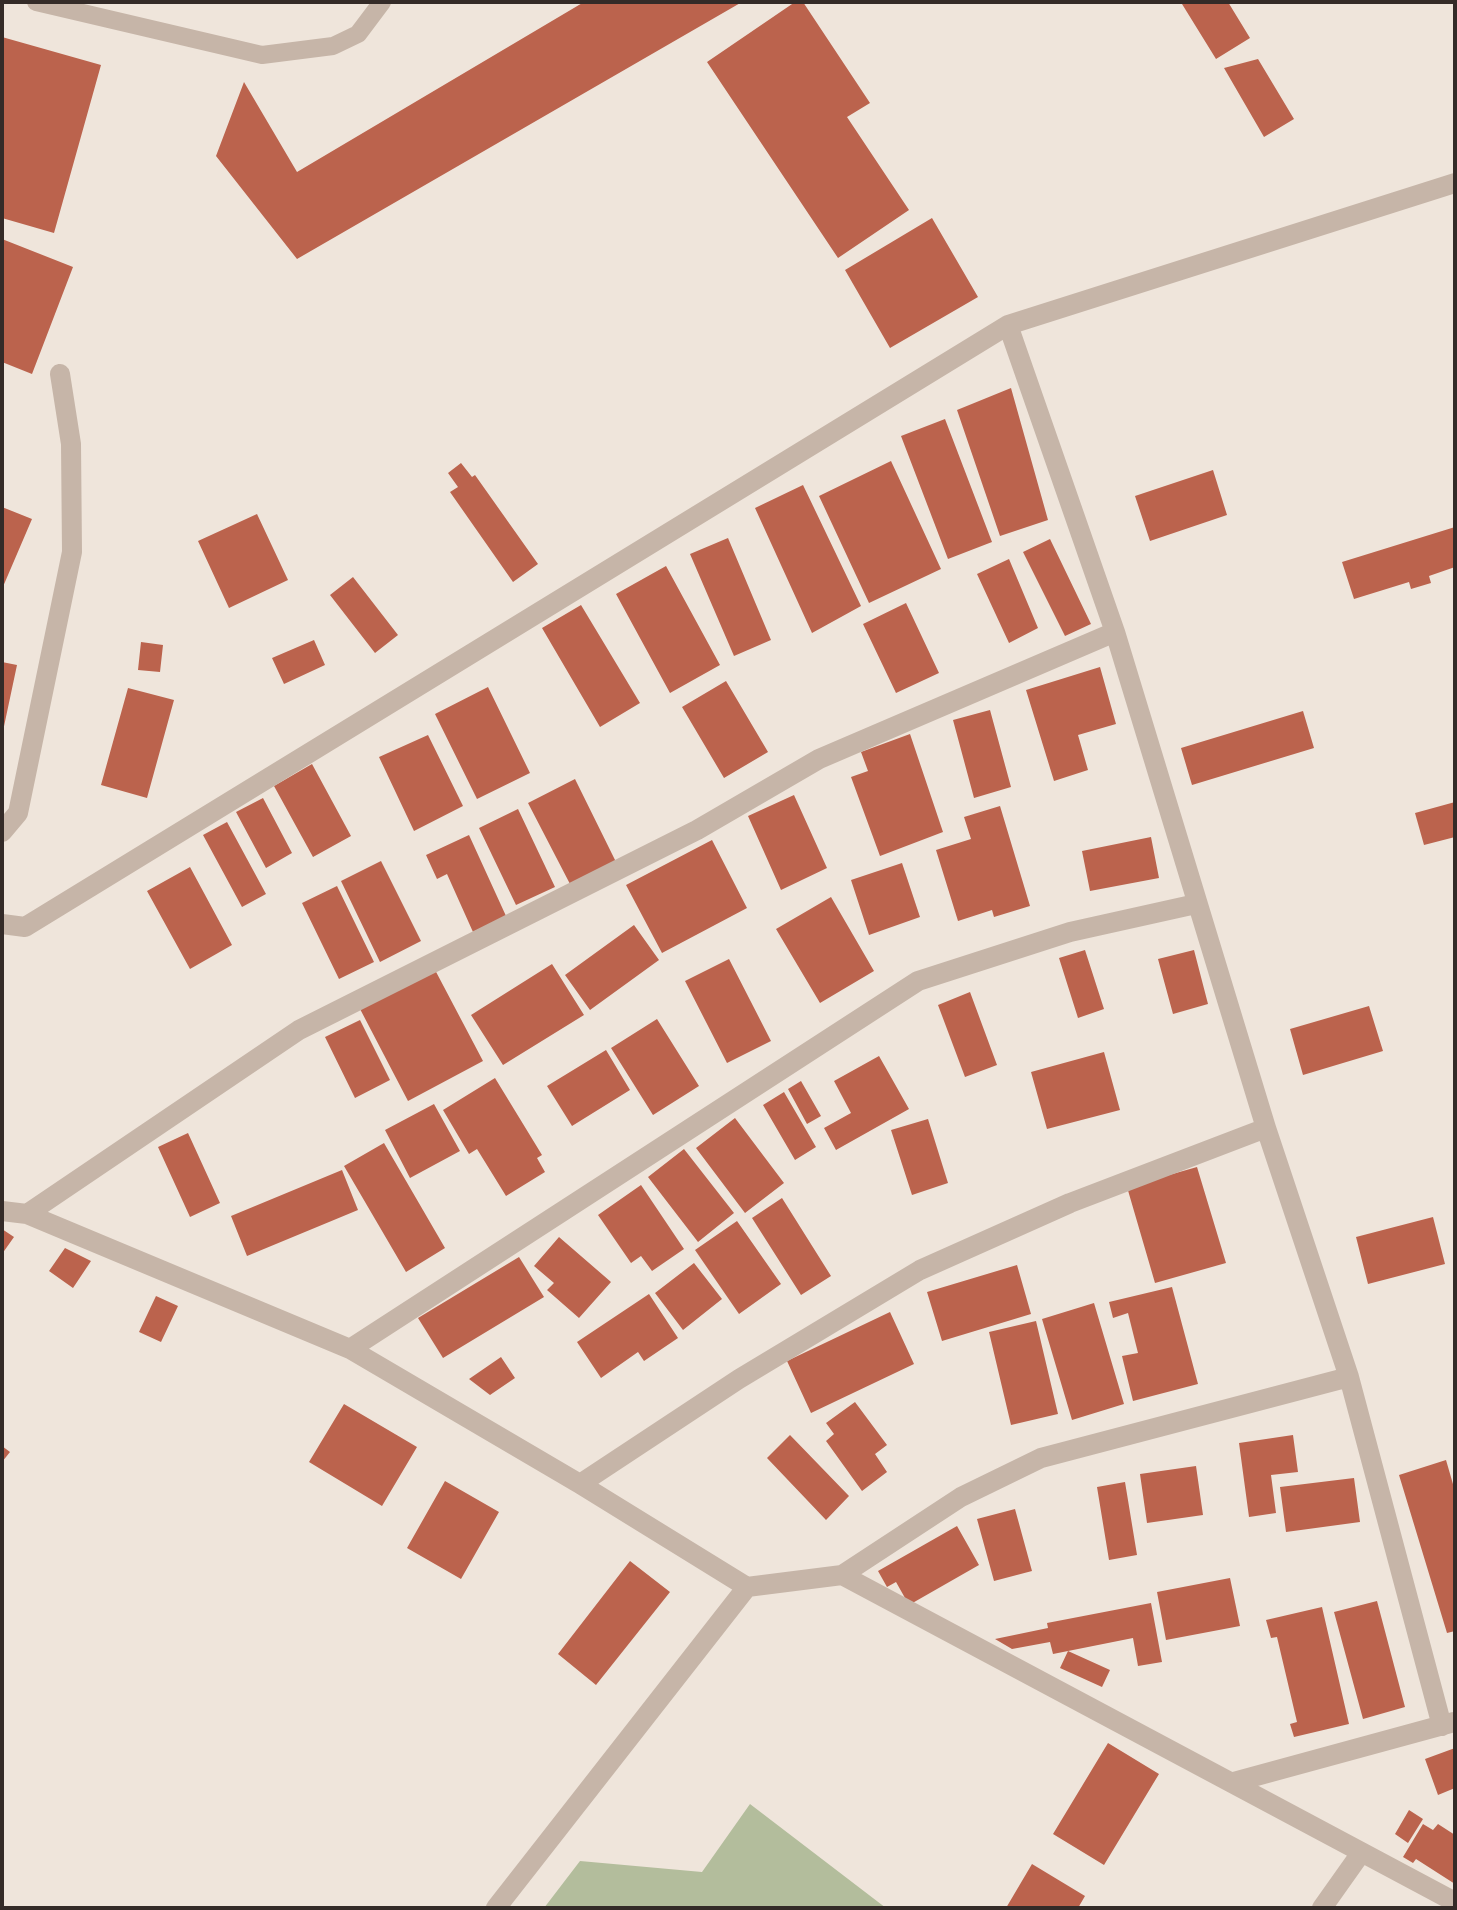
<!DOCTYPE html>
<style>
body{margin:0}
#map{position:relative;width:1457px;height:1910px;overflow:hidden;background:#efe5db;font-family:Roboto,sans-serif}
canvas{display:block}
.frame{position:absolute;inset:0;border:4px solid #342b28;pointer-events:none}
</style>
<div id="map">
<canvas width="1457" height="1910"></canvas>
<div class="frame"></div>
</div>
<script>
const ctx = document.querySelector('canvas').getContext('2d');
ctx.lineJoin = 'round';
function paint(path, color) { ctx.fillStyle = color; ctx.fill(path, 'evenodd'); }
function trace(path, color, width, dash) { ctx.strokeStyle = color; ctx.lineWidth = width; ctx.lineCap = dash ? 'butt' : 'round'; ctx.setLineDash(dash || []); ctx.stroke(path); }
const green = new Path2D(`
 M750,1804L886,1908H544L580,1861L702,1872Z`);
const building = new Path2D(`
 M584,2H742L297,259L216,156L244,82L297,172Z
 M795,2H803L870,103L847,117L909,210L838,258L707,62Z
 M1185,2H1228L1250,38L1216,59L1182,4Z
 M2,37L101,65L54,233L2,218Z
 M1258,59L1294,119L1264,137L1224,68Z
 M932,218L978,297L890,348L845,270Z
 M2,239L73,267L32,374L2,362Z
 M1011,388L1048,520L1000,536L957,410Z
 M945,419L992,542L948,559L901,436Z
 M891,461L941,569L869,603L819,496Z
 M461,463L472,477L475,475L538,564L513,582L450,492L458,487L448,473Z
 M1213,470L1227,515L1150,541L1135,496Z
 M803,485L861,606L812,633L755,508Z
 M2,507L32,519L2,589Z
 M257,514L288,580L229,608L198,541Z
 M1455,527V567L1429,576L1431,583L1411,589L1409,582L1354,599L1342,562Z
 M728,538L771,640L734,656L690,554Z
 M1050,539L1091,624L1065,636L1023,552Z
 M1009,559L1038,628L1009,643L977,574Z
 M666,566L720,665L670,693L616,594Z
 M353,577L398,635L375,653L330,595Z
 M906,603L939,673L896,693L863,624Z
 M581,605L640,703L600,727L542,628Z
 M314,640L325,665L284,684L272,658Z
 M141,642L163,645L160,672L138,670Z
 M2,662L17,665L3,731H2Z
 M1100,667L1116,724L1078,735L1088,770L1054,781L1026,690Z
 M726,681L768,752L724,778L682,707Z
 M488,687L530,773L477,799L435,714Z
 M128,688L174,700L147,798L101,785Z
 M990,710L1011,787L974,798L953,720Z
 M1303,711L1314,748L1192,785L1181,748Z
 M910,734L943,832L880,856L851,777L868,771L861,752Z
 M428,735L463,806L414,831L379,757Z
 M312,764L351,836L313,857L274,786Z
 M575,779L616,862L570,884L528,803Z
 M794,795L827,868L781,890L748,816Z
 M263,798L292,853L266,868L236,812Z
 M1455,802V837L1424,845L1415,813Z
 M1000,806L1030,906L994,917L992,910L958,921L936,850L971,839L964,817Z
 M518,809L555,887L516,905L479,828Z
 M227,822L266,894L242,907L203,835Z
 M469,835L506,916L473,932L447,874L437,879L426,855Z
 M1151,837L1159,878L1090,891L1082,851Z
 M712,840L747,908L662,953L626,885Z
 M381,861L421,941L380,962L341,881Z
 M902,863L920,917L869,935L851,880Z
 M190,867L232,945L190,969L147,891Z
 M337,886L374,962L339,979L302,903Z
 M831,897L874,971L820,1003L776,929Z
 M634,925L659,960L590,1010L565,975Z
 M1085,950L1104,1009L1078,1018L1059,958Z
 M1194,950L1208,1004L1173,1014L1158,959Z
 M729,959L771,1041L727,1063L685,981Z
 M552,964L584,1015L503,1065L471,1015Z
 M434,968L483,1061L408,1101L359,1007Z
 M970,992L997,1065L965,1077L938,1005Z
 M1369,1006L1383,1051L1303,1075L1290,1029Z
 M657,1019L699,1086L653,1115L611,1048Z
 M360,1020L390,1080L355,1098L325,1037Z
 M606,1050L630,1090L572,1126L547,1086Z
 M1104,1052L1120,1110L1047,1129L1031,1072Z
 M879,1056L909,1109L836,1150L824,1128L851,1113L834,1081Z
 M495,1078L542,1155L537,1158L545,1172L506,1196L477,1149L469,1154L443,1110Z
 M801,1081L821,1116L807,1124L788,1089Z
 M784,1092L816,1147L795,1160L763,1105Z
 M434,1104L460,1151L410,1178L385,1130Z
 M735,1118L784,1183L745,1213L696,1148Z
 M928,1119L948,1183L912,1195L891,1130Z
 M188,1133L220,1203L190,1217L158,1147Z
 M384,1143L445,1248L406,1272L344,1166Z
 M684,1149L734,1213L698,1242L648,1177Z
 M1197,1167L1226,1263L1155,1283L1127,1187Z
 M342,1170L358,1210L247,1256L231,1216Z
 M641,1185L684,1249L652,1271L641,1256L631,1263L598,1215Z
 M782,1198L831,1276L801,1295L752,1218Z
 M1433,1217L1445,1264L1368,1284L1356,1237Z
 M737,1221L781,1284L739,1314L695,1250Z
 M2,1229L14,1237L2,1254Z
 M559,1237L611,1282L579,1318L547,1290L554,1283L534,1266Z
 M65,1248L91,1261L73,1288L49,1271Z
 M519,1257L544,1297L443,1358L418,1318Z
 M694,1263L722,1299L683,1330L655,1293Z
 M1017,1265L1031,1314L942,1341L927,1292Z
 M1172,1287L1198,1384L1133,1401L1122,1356L1138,1353L1128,1313L1113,1318L1109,1302Z
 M649,1294L678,1338L644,1361L638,1352L601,1378L577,1342Z
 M156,1296L178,1306L161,1342L139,1332Z
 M1094,1303L1124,1404L1072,1420L1042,1319Z
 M890,1312L914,1364L811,1413L787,1361Z
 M1036,1321L1058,1414L1011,1425L989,1332Z
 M501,1357L515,1378L490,1395L469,1379Z
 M855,1402L887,1445L875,1454L887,1472L862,1491L826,1441L834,1434L826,1423Z
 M344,1404L417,1447L382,1506L309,1462Z
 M790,1435L849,1496L826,1520L767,1458Z
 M1293,1435L1298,1472L1271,1475L1276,1513L1249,1517L1239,1443Z
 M2,1446L10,1452L2,1462Z
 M1446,1460L1455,1491V1631L1447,1633L1399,1475Z
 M1196,1466L1203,1515L1147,1523L1140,1474Z
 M1354,1478L1360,1522L1286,1532L1280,1487Z
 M445,1481L499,1512L461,1579L407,1548Z
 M1125,1482L1137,1555L1109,1560L1097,1487Z
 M1015,1509L1032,1571L994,1581L977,1519Z
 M957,1526L979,1565L909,1605L896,1582L887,1587L878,1571Z
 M630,1561L670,1592L596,1685L558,1654Z
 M1230,1578L1240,1626L1166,1640L1157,1592Z
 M1377,1601L1405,1707L1363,1719L1334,1612Z
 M1151,1603L1162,1662L1138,1666L1133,1638L1053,1654L1050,1642L1012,1649L995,1639L1048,1628L1047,1623Z
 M1322,1607L1349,1724L1294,1737L1290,1724L1297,1722L1277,1637L1271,1638L1266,1620Z
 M1068,1651L1110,1670L1102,1687L1060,1668Z
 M1108,1743L1159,1774L1104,1865L1053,1834Z
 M1455,1748V1788L1438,1795L1425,1759Z
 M1409,1810L1423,1819L1408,1843L1395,1834Z
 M1423,1824L1433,1830L1438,1824L1455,1835V1884L1416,1859L1413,1863L1403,1857Z
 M1032,1864L1085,1896L1078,1908H1006Z`);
const service = new Path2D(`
 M36,2L262,55L333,46L358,34L382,2`);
const minor = new Path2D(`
 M1008,325L1115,632L1266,1128L1349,1377L1442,1726
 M2,832L18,813L72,552L71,444L60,374
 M2,924L25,927L1008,325L1455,183
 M2,1211L27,1214L350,1349L580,1484L747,1587L842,1575L961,1497L1041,1458L1349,1377
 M27,1214L299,1030L697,830L819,759L1115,632
 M350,1349L918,981L1070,932L1196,904
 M580,1484L739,1379L920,1270L1070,1203L1266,1128
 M842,1575L1455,1902
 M1234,1782L1454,1722
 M496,1908L747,1587
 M1322,1908L1361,1853`);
paint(green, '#b3bd9c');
paint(building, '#bb634d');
trace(service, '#c6b5a8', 18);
trace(minor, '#c6b5a8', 20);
</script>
